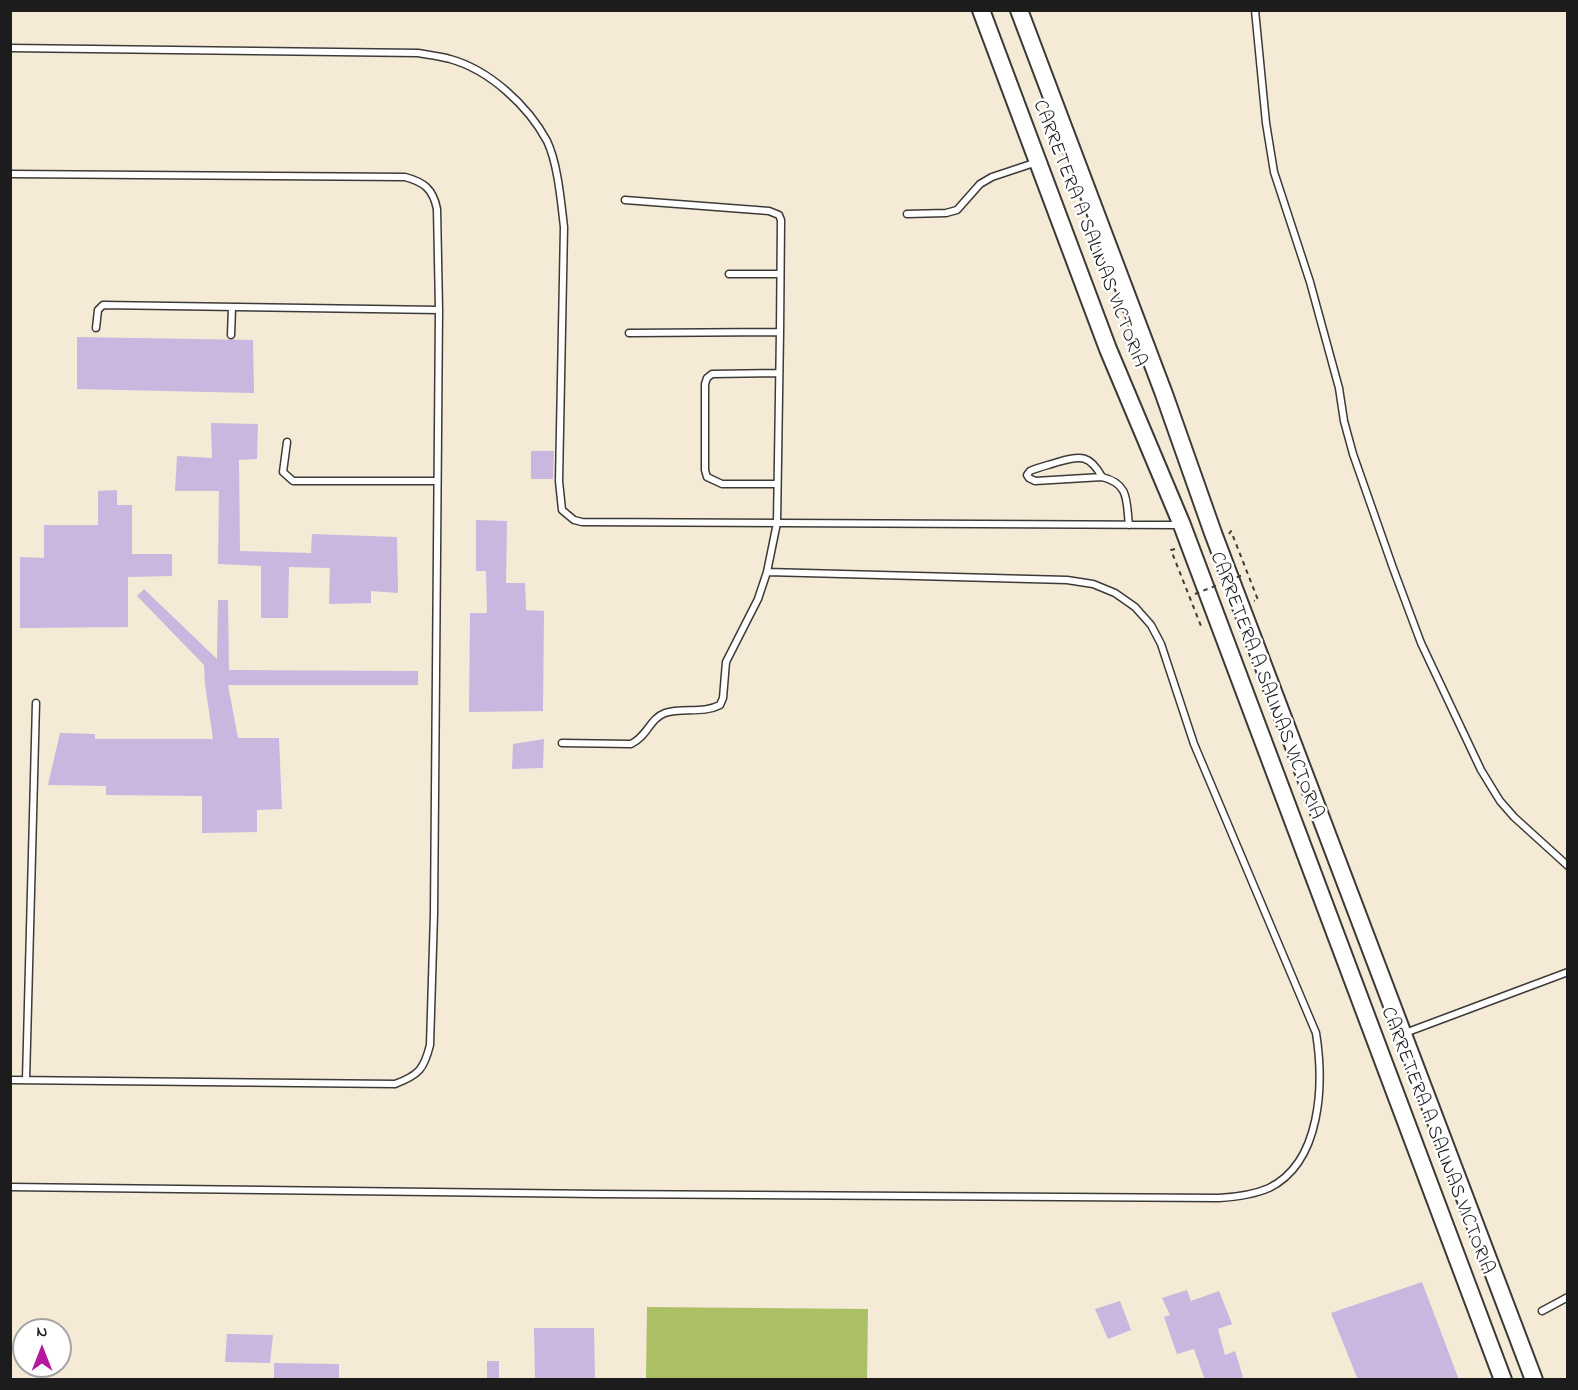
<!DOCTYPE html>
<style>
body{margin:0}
#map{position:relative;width:1578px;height:1390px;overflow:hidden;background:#f5ead5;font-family:"Indie Flower",sans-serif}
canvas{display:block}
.frame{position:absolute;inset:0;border:12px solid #1c1c1c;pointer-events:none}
.north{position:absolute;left:12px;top:1318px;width:60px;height:60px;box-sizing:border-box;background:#fff;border:2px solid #a4a4a4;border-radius:50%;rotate:0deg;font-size:16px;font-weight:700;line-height:24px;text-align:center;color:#1c1c1c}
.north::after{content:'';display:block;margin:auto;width:21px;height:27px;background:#b5179e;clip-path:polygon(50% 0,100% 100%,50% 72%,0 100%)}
</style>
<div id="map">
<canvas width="1578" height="1390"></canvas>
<div class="frame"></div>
<div class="north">N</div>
</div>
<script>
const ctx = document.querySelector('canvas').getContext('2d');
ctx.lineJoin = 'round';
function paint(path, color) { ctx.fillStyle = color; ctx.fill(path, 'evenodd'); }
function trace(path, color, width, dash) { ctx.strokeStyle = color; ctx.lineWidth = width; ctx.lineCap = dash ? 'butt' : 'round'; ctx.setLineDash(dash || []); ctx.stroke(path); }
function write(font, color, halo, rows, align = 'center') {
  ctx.font = font + ' "Indie Flower",sans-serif'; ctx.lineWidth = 5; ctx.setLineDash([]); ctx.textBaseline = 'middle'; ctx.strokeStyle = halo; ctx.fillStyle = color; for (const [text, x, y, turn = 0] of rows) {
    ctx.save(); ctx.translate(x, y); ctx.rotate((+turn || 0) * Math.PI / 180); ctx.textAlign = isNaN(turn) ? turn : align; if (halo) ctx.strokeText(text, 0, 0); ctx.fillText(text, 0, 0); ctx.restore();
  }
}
const green = new Path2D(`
 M647,1307L868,1309L867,1379H646Z`);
const building = new Path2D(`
 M77,337L253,340L254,393L77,389Z
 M211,423L258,424L257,459L239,460L240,551L311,553L312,534L397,537L398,593L371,591V603L329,604L330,568L289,567L288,618H261V566L218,564L219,491H175L177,456L212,458Z
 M531,451H554L553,479H531Z
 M117,490V505H132V554H172V576L128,577V627L20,628V557L44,558V525H98V491Z
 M476,520L507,521L506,583H525L526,610L544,611L543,711L469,712L470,613H487L486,571H476Z
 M144,589L217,659L218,600H228L229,670L418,671V685H228L238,738H279L282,809L257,810V832L202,833V796L106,795V786L48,785L60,733L95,734V739H213L205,684L204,665L137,596Z
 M544,739L543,768L512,769L513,744Z
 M1422,1282L1459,1380H1358L1331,1313Z
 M1187,1290L1191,1301L1219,1291L1232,1324L1218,1329L1225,1355L1235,1351L1243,1377L1236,1380H1205L1194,1349L1177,1354L1164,1317L1170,1315L1162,1298Z
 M1120,1301L1131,1330L1108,1339L1095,1309Z
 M534,1328H594L595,1380H535Z
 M227,1334L273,1335L270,1363L225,1362Z
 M487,1361H499V1380H487Z
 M274,1363L339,1364V1380H274Z`);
const path = new Path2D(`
 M1229,534L1231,531L1258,600L1254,601
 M1175,549L1171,550L1201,626L1203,625`);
const lane = new Path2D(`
 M1255,10L1266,123L1274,172L1310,282L1339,388L1344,421L1353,454L1393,568L1421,643L1481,770L1500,801L1514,817L1568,866
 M10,48L418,53C429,55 440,56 450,59C490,70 528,106 547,141C558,164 561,202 564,227L559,481L562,510L574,520L582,522L1181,525
 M10,174L405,177C424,182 433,189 437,209L439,310L434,914L430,1045C424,1069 419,1075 395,1084L10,1080
 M625,200L769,211L779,215L781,220L780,332L629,333
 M907,214L946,213L957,210L980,184L992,177L1037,162
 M729,274H780
 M96,328L98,310L103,305L439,310
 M231,335L232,308
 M287,442L283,472L293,481H437
 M1102,477C1090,455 1081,455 1058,462C1049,465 1039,467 1030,471L1027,475L1029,478L1035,481L1102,477C1130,484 1126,501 1129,525
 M777,484H722L707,477L705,470V384L707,378L712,374L779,373
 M562,743L631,744C648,736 649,719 665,713C682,707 703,714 720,705L723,698L726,662L758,599L767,572L777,523L780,332
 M1405,1033L1568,972
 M26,1080L36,703
 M10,1187L599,1194L1219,1198C1236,1197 1253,1195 1269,1188C1322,1162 1324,1083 1316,1033L1194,744L1161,644L1151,625L1135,607L1115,593L1093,584L1067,580L767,572
 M1542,1311L1568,1297`);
const secondary = new Path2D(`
 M981,10L1108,349L1182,525L1503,1380
 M1019,10L1164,394L1213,533L1534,1380`);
const pathBridge = new Path2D(`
 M1195,594L1245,574`);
const streetNames = [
 ["CARRETERA A SALINAS VICTORIA",1088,234,69],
 ["CARRETERA A SALINAS VICTORIA",1265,686,69],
 ["CARRETERA A SALINAS VICTORIA",1436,1141,69]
];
paint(green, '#abc065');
paint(building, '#cab6df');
trace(lane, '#3d3b38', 9);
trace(secondary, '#3d3b38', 20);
trace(path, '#3d3b38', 2, [4.5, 4.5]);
trace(lane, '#fff', 6);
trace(secondary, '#fff', 16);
trace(pathBridge, '#3d3b38', 2, [4.5, 4.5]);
write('20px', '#1c1c1c', '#fff', streetNames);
</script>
